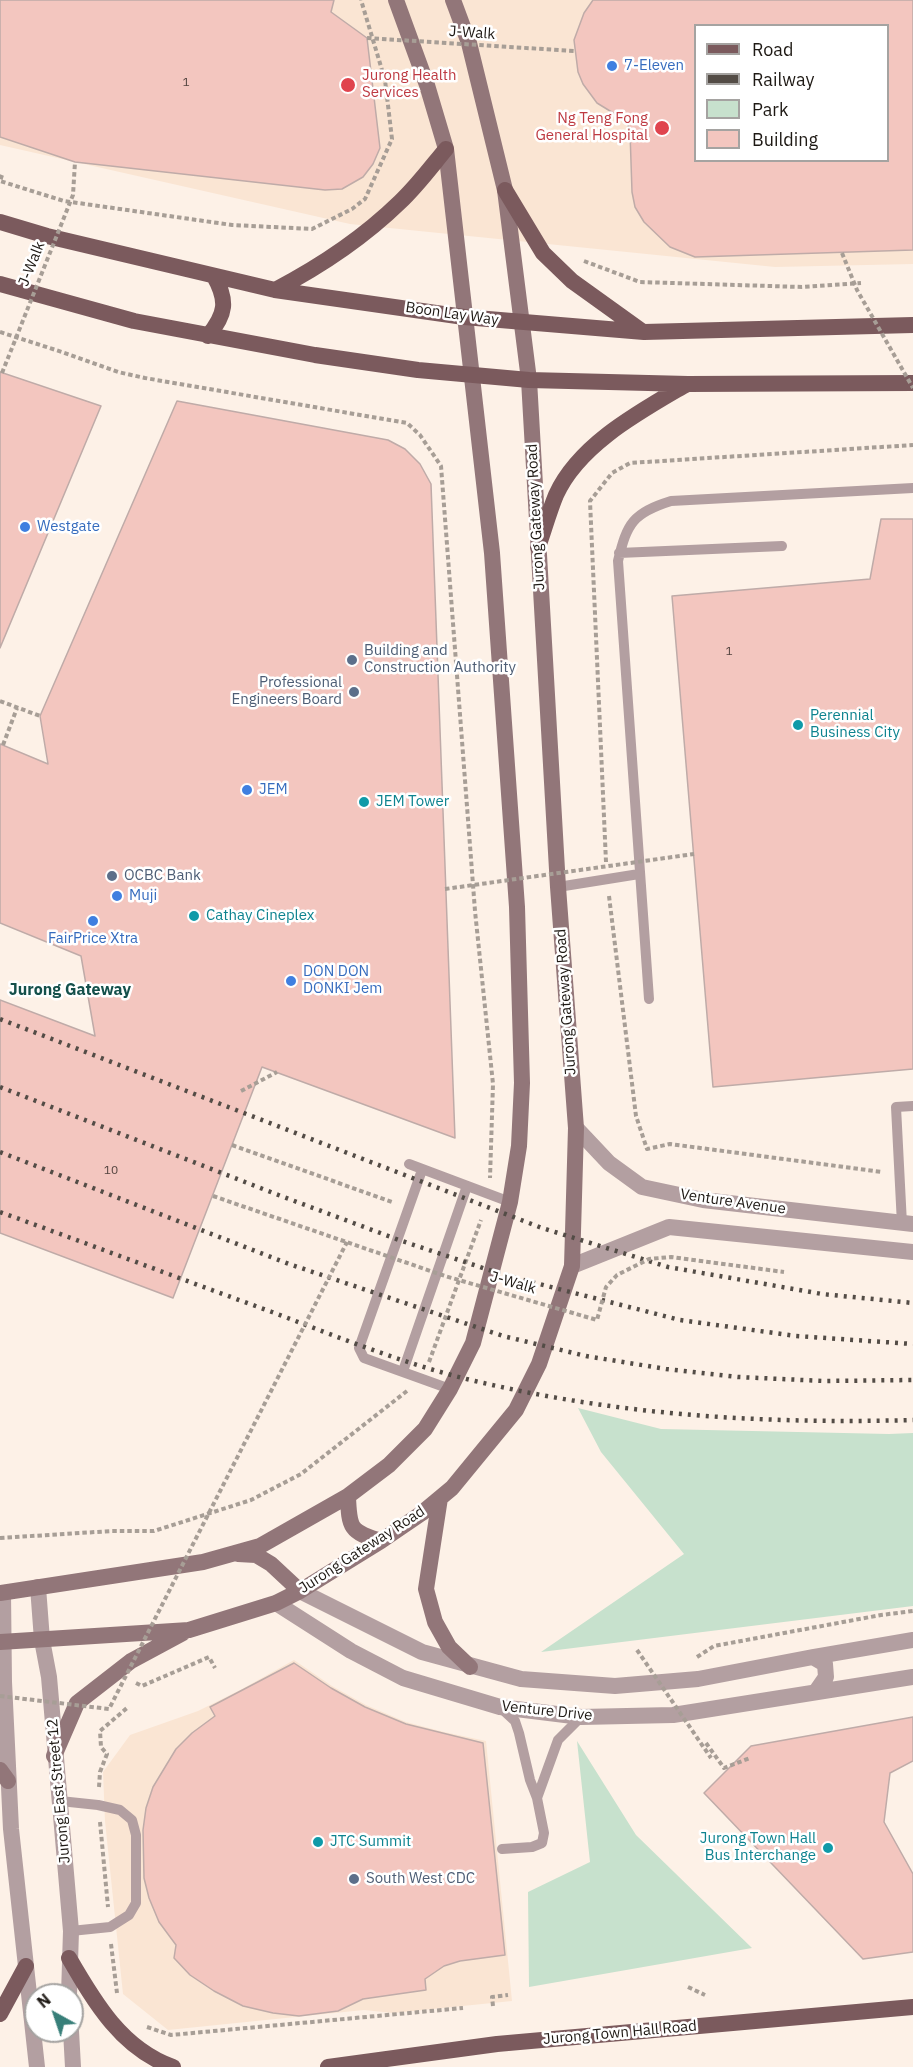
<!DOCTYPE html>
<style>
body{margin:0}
#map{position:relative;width:913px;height:2067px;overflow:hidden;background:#fdf1e7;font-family:"IBM Plex Sans",sans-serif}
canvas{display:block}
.legend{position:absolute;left:694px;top:24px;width:195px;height:138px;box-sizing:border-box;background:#fff;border:2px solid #a5a3a1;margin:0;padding:8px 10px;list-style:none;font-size:18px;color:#1e1914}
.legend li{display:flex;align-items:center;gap:12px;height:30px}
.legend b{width:30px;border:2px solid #a5a3a1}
.north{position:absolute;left:24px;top:1983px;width:60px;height:60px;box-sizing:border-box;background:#fff;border:2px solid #a5a3a1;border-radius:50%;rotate:320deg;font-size:16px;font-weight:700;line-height:24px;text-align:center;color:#1e1914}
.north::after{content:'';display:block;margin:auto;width:21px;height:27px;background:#387f79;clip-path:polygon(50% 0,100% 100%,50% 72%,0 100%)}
</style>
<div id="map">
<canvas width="913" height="2067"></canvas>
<ul class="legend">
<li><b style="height:8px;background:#7b5a5d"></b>Road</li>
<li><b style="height:8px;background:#534c46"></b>Railway</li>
<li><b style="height:16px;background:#c7e1cd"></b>Park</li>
<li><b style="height:16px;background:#f3c6bf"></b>Building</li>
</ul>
<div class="north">N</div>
</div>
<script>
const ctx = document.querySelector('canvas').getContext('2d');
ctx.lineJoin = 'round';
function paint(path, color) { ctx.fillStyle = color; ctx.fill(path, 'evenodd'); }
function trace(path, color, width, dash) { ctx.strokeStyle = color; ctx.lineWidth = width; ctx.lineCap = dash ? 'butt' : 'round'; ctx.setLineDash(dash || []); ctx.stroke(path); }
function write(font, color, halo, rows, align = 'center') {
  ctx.font = font + ' "IBM Plex Sans",sans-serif'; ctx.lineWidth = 5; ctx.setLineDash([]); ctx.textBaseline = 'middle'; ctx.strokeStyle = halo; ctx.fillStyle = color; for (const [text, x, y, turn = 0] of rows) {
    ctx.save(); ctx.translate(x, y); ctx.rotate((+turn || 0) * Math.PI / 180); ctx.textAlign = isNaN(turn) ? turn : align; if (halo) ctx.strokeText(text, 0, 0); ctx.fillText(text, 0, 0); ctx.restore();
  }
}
const built = new Path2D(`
 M0,0H913V264L775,267L350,224L0,145ZM696,26H888V160H696Z
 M294,1660L332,1686L366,1705L406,1722L444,1732L486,1741L512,2001L393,2013L364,2010L168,2030L123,1994L105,1821L103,1772L130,1735L198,1711L242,1689Z`);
const green = new Path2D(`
 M578,1408L661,1429L889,1434L913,1433V1606L541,1652L684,1554L601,1452Z
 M577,1741L636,1835L752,1948L529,1987L528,1892L590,1862Z`);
const building = new Path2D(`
 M0,0H334L331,12L367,38L380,148L373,164L363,177L342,189L325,190L75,162L0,137Z
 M593,0H913V250L695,257L670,247L644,222L635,207L632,192L630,132L628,125L623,119L597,103L583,84L578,72L574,40L584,13ZM696,26H888V160H696Z
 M0,372L101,406L0,648Z
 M177,401L388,440L405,449L420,464L431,484L455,1138L262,1067L173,1298L0,1233V1000L95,1036L81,956L0,923V744L48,764L40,716Z
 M881,519H913V1069L713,1087L672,596L870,579Z
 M294,1663L331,1688L365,1707L406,1724L483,1743L505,1955L460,1961L444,1966L425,1979L426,1990L363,1999L338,2011L299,2016L273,2013L243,2006L214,1991L190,1975L174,1958L176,1945L159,1922L149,1898L144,1878L143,1830L146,1808L153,1787L176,1749L192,1733L215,1716L210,1707Z
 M913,1717V1761L890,1773L884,1822L913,1874V1952L863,1959L704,1793L751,1746Z`);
const path = new Path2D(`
 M2,175L0,181L64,201L232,225L312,229L352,209L365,199L392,139L385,80L361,0
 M584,261L640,282L802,287L861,283
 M0,332L62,352L118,372L145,378L407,423L420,435L441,466L475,911L493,1084L490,1178
 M0,701L40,716
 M3,745L17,708
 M606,862L590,501L612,473L630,463L913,445
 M609,896L636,1116L647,1149L670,1144L882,1172
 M241,1091L277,1072
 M232,1145L392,1202
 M429,1362L481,1220
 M0,1538L112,1531H154L251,1500L301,1474L407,1391
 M697,1657L714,1646L881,1615L913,1611
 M136,1683L142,1686L209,1657L215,1668
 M706,1743L724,1768L750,1758
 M99,1787L100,1772L107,1754L101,1747L100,1731L127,1708
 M100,1822L108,1907
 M111,1944L117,1993
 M688,1987L705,1995
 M147,2027L171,2035L463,2008`);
const service = new Path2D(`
 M619,553L782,546
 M558,887L639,874
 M649,999L618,561C627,523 633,513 671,501L913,488
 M409,1164L510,1202
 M422,1170L359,1348L364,1358L450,1389
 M902,1224L896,1107L913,1106
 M403,1371L467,1186
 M501,1708L515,1721L519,1733L530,1780L537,1798L544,1833L542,1843L532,1847L502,1849
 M537,1798L558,1740L581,1717
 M60,1801L98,1805L120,1810L132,1820L136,1835V1903L129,1915L110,1927L71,1931`);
const minor = new Path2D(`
 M576,1128L609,1163L642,1187L703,1200L913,1224
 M572,1266L669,1227L913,1252
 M300,1591L422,1652L521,1679L615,1686L698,1679L813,1657L913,1640
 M276,1603L351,1651L403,1678L500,1707L581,1717L673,1715L913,1677
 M813,1657L825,1664L826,1677L817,1690`);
const tertiary = new Path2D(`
 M38,1587L42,1640L49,1677L71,1931L69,1995
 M3,1593L4,1682L11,1829L37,2067
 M71,2031L73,2067`);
const secondary = new Path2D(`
 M348,1496C349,1528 350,1532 381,1541
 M440,1498L426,1589L435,1622L449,1647L470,1667
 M238,1554L256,1555L271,1564L300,1591
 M0,1593L203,1562L260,1546L348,1496L389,1465L425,1429L450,1389L473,1343L510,1202L519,1146L522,1083L517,907L492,553L446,149L427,85L396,0
 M0,1642L189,1630L276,1603L300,1591L381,1541L422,1513L452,1488L516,1410L539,1364L572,1266L576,1128L558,887L529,380L505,190L469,43L453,0
 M54,1756L77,1703L131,1661L183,1633
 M0,1770L8,1781`);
const primary = new Path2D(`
 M505,190L543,253L572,281L643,332
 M0,222L47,236L275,290L464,317L644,332L913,325
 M0,284L134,321L315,355L418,370L529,380L688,384L913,383
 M275,290C321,266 363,238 400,202C417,186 431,167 446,149
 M208,336C226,314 228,301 214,276
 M538,547C544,530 549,512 556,495C579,444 641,411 687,384
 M69,1958C95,2003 122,2049 173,2067
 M0,2014L26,1966
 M328,2067L497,2044L913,2007`);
const rail = new Path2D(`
 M0,1019L542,1228L668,1267L822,1294L913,1303
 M0,1087L281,1196L399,1240L504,1275L680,1320L796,1336L913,1344
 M0,1152L289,1264L503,1336L586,1356L666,1369L738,1377L824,1381L913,1380
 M0,1212C91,1245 181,1279 272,1312C343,1339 414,1368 488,1384C628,1416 770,1424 913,1420`);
const pathBridge = new Path2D(`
 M367,38L574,51
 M842,253L857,290L913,388
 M2,373L73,195L75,162
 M445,889L694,854
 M213,1196L445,1276L597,1320L606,1287L617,1275L649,1259L671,1257L784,1272
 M637,1650L711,1758
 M0,1696L109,1709L347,1242
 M493,2006L492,1997L508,1995`);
const markers = [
 [612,66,6,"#3f7fe0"],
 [348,85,8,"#e0444e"],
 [662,128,8,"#e0444e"],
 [25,527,6,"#3f7fe0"],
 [352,660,6,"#5c6f8a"],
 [354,692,6,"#5c6f8a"],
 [798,725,6,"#0f9aa8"],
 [247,790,6,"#3f7fe0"],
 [364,802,6,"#0f9aa8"],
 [112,876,6,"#5c6f8a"],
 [117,896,6,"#3f7fe0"],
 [194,916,6,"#0f9aa8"],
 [93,921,6,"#3f7fe0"],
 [291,981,6,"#3f7fe0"],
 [318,1842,6,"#0f9aa8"],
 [828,1848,6,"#0f9aa8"],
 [354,1879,6,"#5c6f8a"]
];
const numberNames = [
 ["1",186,83],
 ["1",729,652],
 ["10",111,1171]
];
const streetNames = [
 ["J-Walk",472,33,4],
 ["J-Walk",32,264,-68],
 ["Boon Lay Way",452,314,8],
 ["Jurong Gateway Road",536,517,-93],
 ["Jurong Gateway Road",566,1002,-94],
 ["Venture Avenue",733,1202,8],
 ["J-Walk",513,1283,16],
 ["Jurong Gateway Road",362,1550,-33],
 ["Venture Drive",547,1711,6],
 ["Jurong East Street 12",59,1791,-95],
 ["Jurong Town Hall Road",620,2033,-5]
];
const shopNames = [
 ["7-Eleven",624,66],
 ["Westgate",37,527],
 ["JEM",259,790],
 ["Muji",129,896],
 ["FairPrice Xtra",93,939,"center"],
 ["DON DON",303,972],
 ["DONKI Jem",303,989]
];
const healthNames = [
 ["Jurong Health",362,76],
 ["Services",362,93],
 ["Ng Teng Fong",648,119,"right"],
 ["General Hospital",648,136,"right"]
];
const serviceNames = [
 ["Building and",364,651],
 ["Construction Authority",364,668],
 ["Professional",342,683,"right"],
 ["Engineers Board",342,700,"right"],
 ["OCBC Bank",124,876],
 ["South West CDC",366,1879]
];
const cultureNames = [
 ["Perennial",810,716],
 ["Business City",810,733],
 ["JEM Tower",376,802],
 ["Cathay Cineplex",206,916],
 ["Jurong Town Hall",816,1839,"right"],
 ["Bus Interchange",816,1856,"right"],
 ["JTC Summit",330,1842]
];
const neighbourhoodNames = [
 ["Jurong Gateway",70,990]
];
paint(built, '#fae5d3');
paint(green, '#c7e1cd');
paint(building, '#f3c6bf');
trace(building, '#bfaba8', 1.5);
trace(path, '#a79e96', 4, [4.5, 3]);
trace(service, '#b39fa1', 10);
trace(minor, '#b39fa1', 16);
trace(tertiary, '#b39fa1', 16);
trace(secondary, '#927679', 16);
trace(primary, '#7b5a5d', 16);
trace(rail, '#534c46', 4.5, [3, 6]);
trace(pathBridge, '#a79e96', 4, [4.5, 3]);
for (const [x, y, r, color] of markers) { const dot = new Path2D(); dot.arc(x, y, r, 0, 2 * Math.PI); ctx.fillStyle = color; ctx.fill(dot); trace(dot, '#fff', 2); }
write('12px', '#53443f', null, numberNames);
write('15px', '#1e1914', '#fff', streetNames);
write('15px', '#366cbe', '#fff', shopNames, 'left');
write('15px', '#be3a42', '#fff', healthNames, 'left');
write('15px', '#4e5e75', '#fff', serviceNames, 'left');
write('15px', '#0d838f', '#fff', cultureNames, 'left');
write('bold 16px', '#14504b', '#fff', neighbourhoodNames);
</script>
